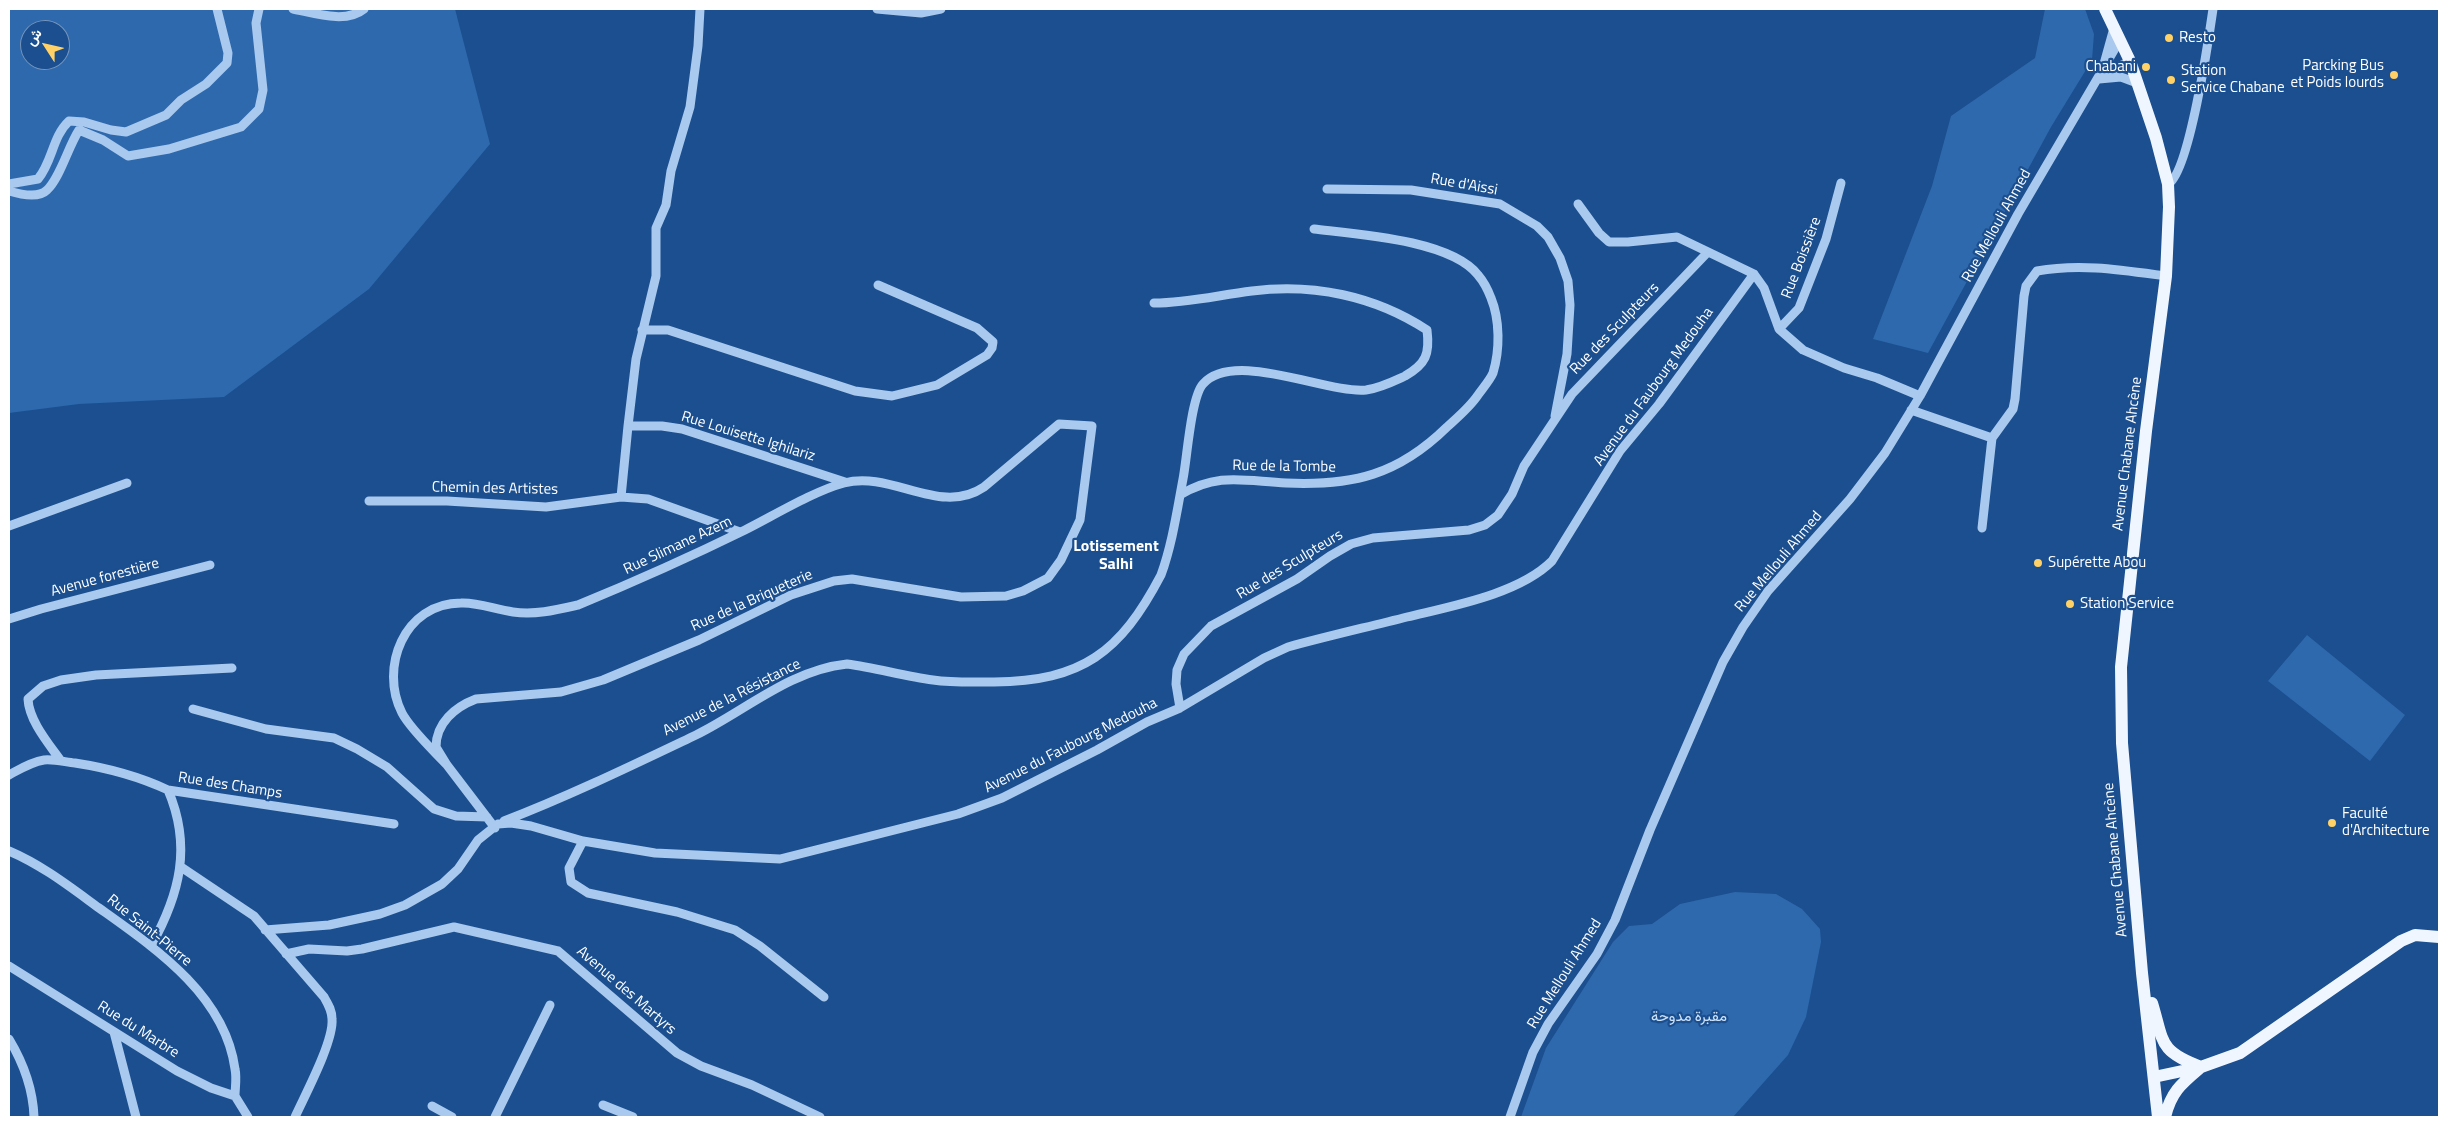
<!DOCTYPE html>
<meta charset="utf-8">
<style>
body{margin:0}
#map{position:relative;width:2448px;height:1126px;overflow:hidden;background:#1b4f8f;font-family:"Titillium Web",Vazirmatn,sans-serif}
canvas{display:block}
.frame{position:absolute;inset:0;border:10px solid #fff;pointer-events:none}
.north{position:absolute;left:20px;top:20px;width:50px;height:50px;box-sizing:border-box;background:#1b4f8f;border:1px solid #7695bc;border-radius:50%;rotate:305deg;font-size:14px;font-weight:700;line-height:20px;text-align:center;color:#fff}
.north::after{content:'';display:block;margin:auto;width:18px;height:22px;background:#ffd166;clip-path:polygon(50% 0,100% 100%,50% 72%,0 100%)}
</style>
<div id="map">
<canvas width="2448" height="1126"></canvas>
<div class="frame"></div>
<div class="north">ش</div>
</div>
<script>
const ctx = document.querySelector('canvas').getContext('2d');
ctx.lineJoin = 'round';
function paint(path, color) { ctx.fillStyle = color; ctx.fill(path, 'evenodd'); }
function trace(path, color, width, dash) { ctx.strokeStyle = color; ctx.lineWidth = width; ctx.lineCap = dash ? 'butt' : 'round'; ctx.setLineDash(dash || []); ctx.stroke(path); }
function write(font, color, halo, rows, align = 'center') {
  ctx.font = font + ' "Titillium Web",Vazirmatn,sans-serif'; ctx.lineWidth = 4.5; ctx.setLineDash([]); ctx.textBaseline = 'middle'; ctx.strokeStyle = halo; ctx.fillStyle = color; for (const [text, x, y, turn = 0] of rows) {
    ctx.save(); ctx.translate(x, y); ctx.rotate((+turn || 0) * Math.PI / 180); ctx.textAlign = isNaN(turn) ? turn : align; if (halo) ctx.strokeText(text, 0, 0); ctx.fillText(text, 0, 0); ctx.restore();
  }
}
const green = new Path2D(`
 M9,9H455L490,144L369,289L224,397L79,404L9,413ZM30,30H60V60H30Z
 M2045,9H2085L2094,34L2092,60L2051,127L1928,353L1873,339L1932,186L1951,116L2035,58Z
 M2307,635L2405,715L2370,761L2268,681Z
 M1735,892L1776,894L1802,909L1820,929L1821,942L1806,1017L1788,1055L1733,1117H1521L1546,1048L1613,942L1629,926L1652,924L1680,904Z`);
const minor = new Path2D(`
 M293,9C314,13 346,24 364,9
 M877,9L921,13L941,9
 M2104,64L2114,28
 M2102,75L2130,61
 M2099,79L2121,77L2137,83
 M1841,183L1826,239L1799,308L1779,329L1803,350L1844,368L1877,378L1920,396
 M9,184L38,179C53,161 52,137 69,121L84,122L111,130L126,132L166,115L181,100L206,84L227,63L228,53L217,9
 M2168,184C2189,174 2209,37 2213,9
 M1327,189L1411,190L1500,204L1537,226L1548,237L1560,258L1568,281L1570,305L1567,354L1555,416
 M9,191C19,194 38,199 47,190C60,178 68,147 79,130L103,140L128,156L169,149L241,127L259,109L263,90L256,23L259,9
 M1578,204L1599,233L1609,242H1628L1677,237L1754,274L1764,288L1779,329
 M642,330H668L855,391L892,396L937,385L987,355L992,348L993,342L977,328L878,285
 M1911,410L1992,438L2013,409L2015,399L2024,296L2026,286L2037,271C2080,263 2122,270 2166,276
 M628,426L636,359L656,276V228L666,205L671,171L690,107L698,46L700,9
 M1180,495C1218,472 1244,481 1286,483C1353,486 1398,475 1447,427C1458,417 1470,407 1478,395C1483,388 1490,380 1493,373C1500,350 1500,320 1491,298C1488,290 1484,282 1478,275C1451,240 1357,234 1314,229
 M369,501H447L546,507L621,497
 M9,526L127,483
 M1982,528L1992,438
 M740,532L648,499L621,497L628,426H662L682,429L845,482
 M9,619L41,609L210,565
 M1180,708L1176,684L1177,670L1184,654L1211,626L1297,579L1330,556L1351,544L1373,538L1469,530L1485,525L1498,515L1512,494L1524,466L1572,394L1707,253
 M193,709L266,729L334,738L357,749L387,767L434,809L456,816L487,817
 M61,761C49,744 29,721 28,699L43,686L61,680L96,675L232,668
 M447,765C434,751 411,730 402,713C379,668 404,603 461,603C478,602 496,610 513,612C536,615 556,610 578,605C634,582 690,557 745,530C773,516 814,491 844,483C892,470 940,517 984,487L1059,424L1092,426L1080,520L1061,560L1048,578L1023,591L1006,596L961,597L852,579L834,581L791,595L699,640L603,680L561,692L476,699C455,707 436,723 436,747L447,765L495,828
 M9,775C20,769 31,762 44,760C54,759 65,762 75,763C108,768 138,776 168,790L394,824
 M504,821C569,796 633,765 696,735C745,711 790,670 847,664C876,668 904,676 933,680C953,683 974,682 994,682C1082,681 1120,653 1161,575C1172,545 1177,511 1183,479C1187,459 1191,397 1203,384C1234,349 1327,394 1366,390C1380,388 1392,382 1405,376C1426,364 1430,354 1427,330C1375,296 1313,283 1252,291C1219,295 1187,303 1154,303
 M583,841L569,868L571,882L588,893L677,912L735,930L760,946L824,997
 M9,851C42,865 70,887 99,908C155,948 225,995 235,1069C237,1078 235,1088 235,1096
 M181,867L254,916L324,997C328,1004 332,1010 332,1019C334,1041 305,1095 295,1117
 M265,930L329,925L380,914L405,905L442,884L458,869L478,840L498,824L511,823L531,826L583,841L655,853L780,859L958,814L1002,798L1097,750L1147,722L1180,708L1264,658L1288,647C1328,636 1368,627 1407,617C1452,606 1519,594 1552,561L1620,451L1659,404L1754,274
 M151,946C180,894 192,846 168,790
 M286,954L309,949L347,951L362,949L454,927L558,951L677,1053L701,1066L752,1085L820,1117
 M9,966L177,1071L211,1088L235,1096L248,1117
 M114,1032L136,1117
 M9,1039C24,1064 33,1088 34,1117
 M603,1105L633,1117
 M432,1106L452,1117
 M495,1117L550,1005
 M1510,1117L1533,1052L1548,1024L1597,954L1615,920L1650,830L1723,662L1743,627L1768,591L1850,499L1885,453L1920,396L2018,214L2120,40`);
const major = new Path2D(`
 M2105,9L2130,61L2156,138L2168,184L2169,207L2166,276L2146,431L2121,667L2122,743L2142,973L2158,1117
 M2152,1003C2164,1042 2158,1051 2201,1067
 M2154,1077L2201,1067L2240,1053L2401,941L2415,935L2439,937
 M2165,1117C2171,1092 2181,1084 2200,1068`);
const markers = [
 [2169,38,5,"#ffd166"],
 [2146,67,5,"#ffd166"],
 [2394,75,5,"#ffd166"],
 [2171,80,5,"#ffd166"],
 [2038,563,5,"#ffd166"],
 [2070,604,5,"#ffd166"],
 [2332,823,5,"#ffd166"]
];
const poiNames = [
 ["Resto",2179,38],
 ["Parcking Bus",2384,66,"right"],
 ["et Poids lourds",2384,83,"right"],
 ["Chabani",2136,67,"right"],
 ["Station",2181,71],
 ["Service Chabane",2181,88],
 ["Supérette Abou",2048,563],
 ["Station Service",2080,604],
 ["Faculté",2342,814],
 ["d'Architecture",2342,831]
];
const streetNames = [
 ["Rue d'Aissi",1464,185,10],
 ["Rue Mellouli Ahmed",1997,226,-61],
 ["Rue Boissière",1802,258,-69],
 ["Rue des Sculpteurs",1615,329,-46],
 ["Avenue du Faubourg Medouha",1654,387,-54],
 ["Rue Louisette Ighilariz",748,437,17],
 ["Avenue Chabane Ahcène",2128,454,-83],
 ["Rue de la Tombe",1284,467,1],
 ["Chemin des Artistes",495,489,1],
 ["Rue Slimane Azem",678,546,-25],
 ["Rue Mellouli Ahmed",1779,562,-50],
 ["Rue des Sculpteurs",1290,565,-31],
 ["Avenue forestière",105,578,-15],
 ["Rue de la Briqueterie",752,601,-24],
 ["Avenue de la Résistance",732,698,-27],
 ["Avenue du Faubourg Medouha",1071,746,-27],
 ["Rue des Champs",230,786,9],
 ["Avenue Chabane Ahcène",2116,860,-95],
 ["Rue Saint-Pierre",149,931,39],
 ["Rue Mellouli Ahmed",1565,974,-58],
 ["Avenue des Martyrs",626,991,41],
 ["Rue du Marbre",138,1030,32]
];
const parkNames = [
 ["مقبرة مدوحة",1689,1017]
];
const neighbourhoodNames = [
 ["Lotissement",1116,547],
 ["Salhi",1116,565]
];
paint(green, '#2e69ad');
trace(minor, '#a9c9ee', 9);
trace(major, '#f0f6ff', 12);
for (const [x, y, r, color] of markers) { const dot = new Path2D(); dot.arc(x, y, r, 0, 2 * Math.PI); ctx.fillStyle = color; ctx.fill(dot); trace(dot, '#1b4f8f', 2); }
write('15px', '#fff', '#1b4f8f', poiNames, 'left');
write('15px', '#fff', '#1b4f8f', streetNames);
write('15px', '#cfe3fa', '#1b4f8f', parkNames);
write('bold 16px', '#fff', '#1b4f8f', neighbourhoodNames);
</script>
